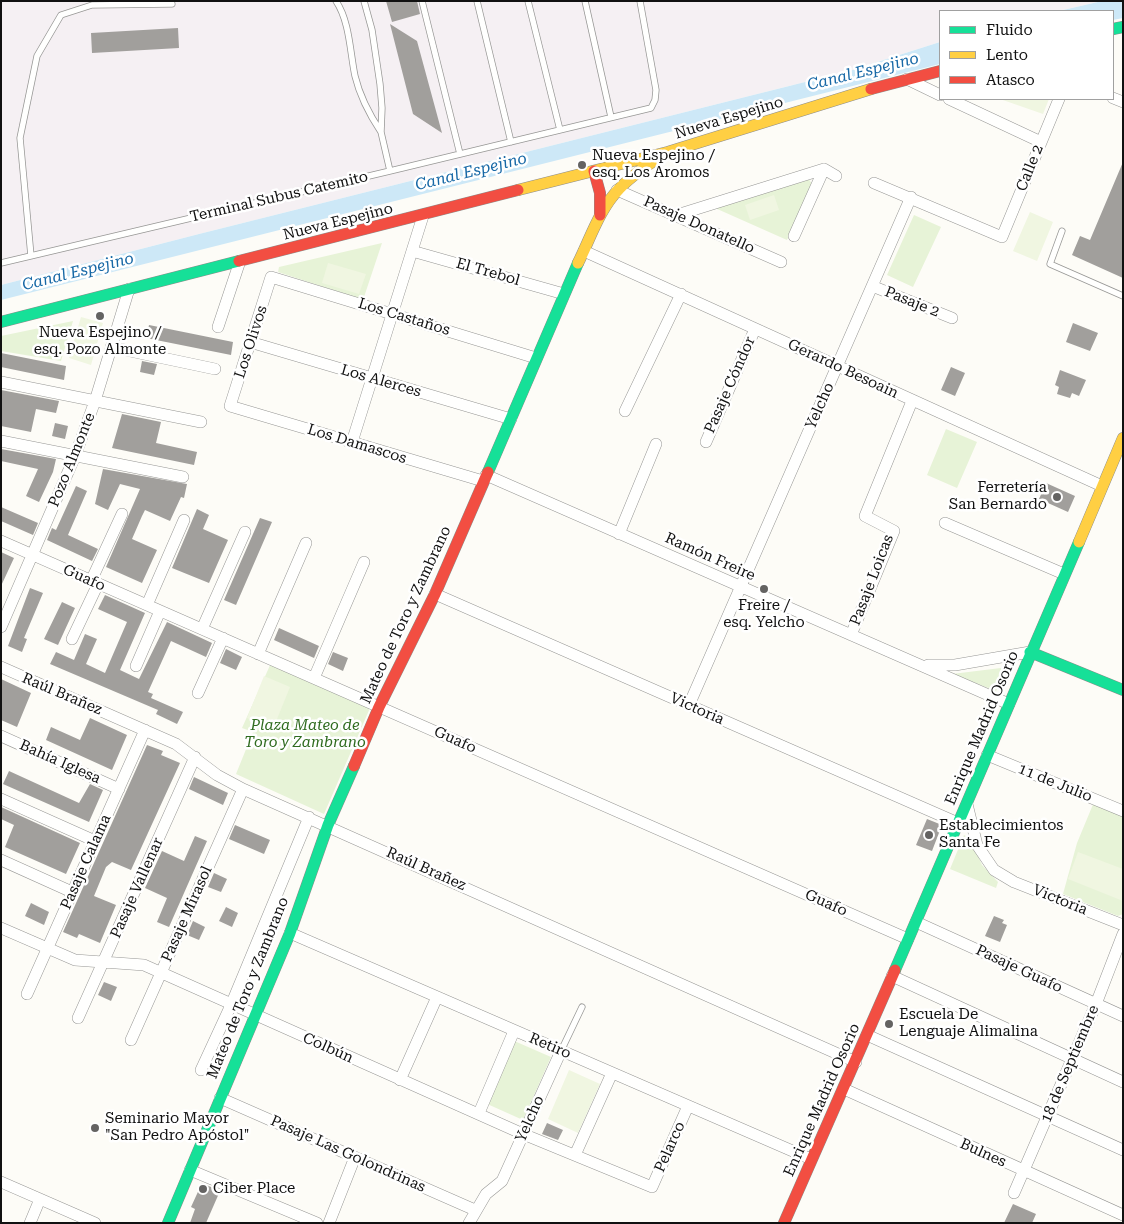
<!DOCTYPE html>
<meta charset="utf-8">
<style>
body{margin:0}
#map{position:relative;width:1124px;height:1224px;overflow:hidden;background:#fdfcf7;font-family:"Roboto Serif",serif}
canvas{display:block}
.frame{position:absolute;inset:0;border:2px solid #111;pointer-events:none}
.legend{position:absolute;left:939px;top:10px;width:175px;height:90px;box-sizing:border-box;background:#fff;border:1px solid #a0a0a0;margin:0;padding:6px 9px;list-style:none;font-size:15px;color:#111}
.legend li{display:flex;align-items:center;gap:10px;height:25px}
.legend b{width:25px;border:1px solid #a0a0a0}
</style>
<div id="map">
<canvas width="1124" height="1224"></canvas>
<div class="frame"></div>
<ul class="legend">
<li><b style="height:6px;background:#16e098"></b>Fluido</li>
<li><b style="height:6px;background:#ffcf43"></b>Lento</li>
<li><b style="height:6px;background:#f24e42"></b>Atasco</li>
</ul>
</div>
<script>
const ctx = document.querySelector('canvas').getContext('2d');
ctx.lineJoin = 'round';
function paint(path, color) { ctx.fillStyle = color; ctx.fill(path, 'evenodd'); }
function trace(path, color, width, dash) { ctx.strokeStyle = color; ctx.lineWidth = width; ctx.lineCap = dash ? 'butt' : 'round'; ctx.setLineDash(dash || []); ctx.stroke(path); }
function write(font, color, halo, rows, align = 'center') {
  ctx.font = font + ' "Roboto Serif",serif'; ctx.lineWidth = 5; ctx.setLineDash([]); ctx.textBaseline = 'middle'; ctx.strokeStyle = halo; ctx.fillStyle = color; for (const [text, x, y, turn = 0] of rows) {
    ctx.save(); ctx.translate(x, y); ctx.rotate((+turn || 0) * Math.PI / 180); ctx.textAlign = isNaN(turn) ? turn : align; if (halo) ctx.strokeText(text, 0, 0); ctx.fillText(text, 0, 0); ctx.restore();
  }
}
const industrial = new Path2D(`
 M1,1H1102L1059,11H940V42L849,71L199,234L1,285Z`);
const green = new Path2D(`
 M808,178L812,184L787,240L715,208Z
 M914,215L941,227L913,287L887,275Z
 M382,243L363,300L278,272L279,267Z
 M73,321L61,361L1,351V336Z
 M946,429L977,442L957,488L927,475Z
 M271,663L370,708L324,814L236,774L253,732L242,728Z
 M1009,667L996,691L952,674Z
 M1094,802L1123,814V914L1118,916L1063,894L1077,843Z
 M964,835L970,838L982,865L998,882L996,888L950,869Z
 M512,1040L551,1057L523,1120L485,1103Z`);
const pitch = new Path2D(`
 M1000,99H1049L1043,114Z
 M774,195L779,210L750,220L745,205Z
 M1030,212L1053,222L1037,261L1013,251Z
 M328,263L366,274L359,294L322,283Z
 M81,317L103,323L91,365L69,358Z
 M264,676L290,687L273,729L247,718Z
 M1078,852L1123,869V901L1068,879Z
 M569,1070L600,1084L578,1133L548,1119Z`);
const water = new Path2D(`
 M1102,1H1123V18L1113,20V11H1059Z
 M940,42V64L1,300V285L199,234L849,71Z`);
const building = new Path2D(`
 M386,1H417L420,14L392,22Z
 M390,24L417,41L442,133L413,114Z
 M178,28L179,48L92,53L91,33Z
 M1123,162V278L1072,255L1080,236L1090,240Z
 M1073,323L1098,333L1090,351L1066,342Z
 M149,325L233,342L231,355L146,338Z
 M1,353L66,366L64,380L1,367Z
 M142,361L157,364L154,375L140,372Z
 M951,367L965,373L955,396L941,390Z
 M1060,370L1086,380L1079,396L1072,393L1070,398L1057,394L1059,387L1055,385Z
 M1,390L59,401L56,413L36,409L31,432L1,426Z
 M122,414L161,422L156,443L197,452L194,465L112,448Z
 M55,423L68,426L65,439L52,436Z
 M1,449L56,459L53,472L39,502L26,496L38,469L1,461Z
 M103,469L187,484L184,498L181,497L170,521L145,510L142,516L132,539L157,550L142,583L106,567L140,489L120,484L108,510L95,504Z
 M1046,483L1075,496L1068,512L1039,499Z
 M76,486L87,491L68,535L98,549L92,561L47,540L52,528L56,530Z
 M1,507L38,523L33,535L1,521Z
 M197,509L209,515L203,529L228,540L209,583L172,568Z
 M260,518L272,522L236,605L224,600Z
 M1,552L14,558L1,586Z
 M30,588L43,593L24,638L27,639L22,652L8,646Z
 M105,595L145,613L120,670L139,679L167,622L212,643L206,657L171,641L148,692L153,694L151,698L183,712L177,724L156,714L158,710L50,664L56,652L74,660L85,634L97,639L86,664L105,673L127,622L98,609Z
 M62,602L75,608L58,645L44,639Z
 M279,628L319,646L314,658L274,640Z
 M226,649L242,657L236,670L220,663Z
 M333,652L348,658L343,671L328,664Z
 M1,679L31,693L17,727L1,720Z
 M90,718L127,735L112,770L46,740L51,727L80,740Z
 M147,745L163,751L161,755L180,763L131,870L112,862L106,867L94,896L116,905L100,943L79,934L77,938L63,932Z
 M9,771L79,803L90,784L103,790L89,822L3,784Z
 M194,777L228,793L223,805L189,789Z
 M1,807L80,843L66,874L5,847L14,825L1,819Z
 M927,819L942,825L932,851L916,845Z
 M235,825L270,840L264,854L229,839Z
 M195,836L207,841L169,927L157,922L167,898L145,888L162,851L184,861Z
 M214,873L227,879L221,892L208,887Z
 M31,903L49,912L44,925L25,916Z
 M226,907L238,913L232,927L219,921Z
 M994,916L1004,920L1002,923L1007,925L1000,942L985,936Z
 M193,921L205,927L199,940L187,935Z
 M104,982L117,987L111,1001L98,995Z
 M547,1123L563,1130L558,1140L542,1134Z
 M202,1183L220,1191L206,1223H190L195,1209L191,1207Z
 M1013,1204L1036,1214L1032,1223H1004Z`);
const lane = new Path2D(`
 M336,1C350,22 350,53 355,76C360,97 369,114 381,132
 M422,1L460,154
 M477,1L511,142
 M528,1L560,130
 M585,1L611,117
 M390,171L651,108L655,100L656,90L640,1
 M1062,231L1050,264L1123,296
 M31,256L20,138L37,56L61,15L92,5L172,4
 M1,263L390,171L381,132L382,108L380,84L372,30L364,1
 M561,1051L582,1007`);
const street = new Path2D(`
 M907,79L940,95
 M1113,98L1123,102
 M949,99L1041,142
 M874,183L1002,237L1059,99
 M617,190L781,262
 M677,215L824,169L836,176
 M794,236L824,169
 M412,251L564,294
 M584,251L1102,486
 M872,286L952,318
 M218,327L240,261
 M250,342L511,419
 M111,347L215,369
 M1,382L201,422
 M625,411L681,294
 M1,441L183,477
 M352,442L423,216
 M706,442L755,329
 M486,475L1009,704
 M483,481L230,406L271,277L536,358
 M945,523L1064,574
 M619,534L656,444
 M1,541L908,939
 M91,581L122,514
 M435,594L958,823
 M147,605L184,520
 M1,627L75,456L95,401L129,289
 M202,629L245,532
 M851,635L894,531L865,516L912,401
 M72,639L98,584
 M258,654L306,543
 M928,665H955L1030,652
 M136,666L160,611
 M1,667L176,744L217,775L243,789L856,1062
 M314,678L364,562
 M198,693L223,638
 M689,705L911,197
 M1,736L119,789
 M987,755L1123,811
 M1,799L95,841
 M967,804L977,845L994,870L1014,882L1123,925
 M1,860L72,892
 M916,922L1123,1016
 M1,928L75,960L144,965L523,1134L652,1187L688,1106
 M290,933L811,1159
 M892,976L1123,1082
 M27,994L145,730
 M78,1018L195,757
 M867,1035L1123,1150
 M131,1040L243,789
 M201,1070L231,1005L309,817
 M400,1080L437,997
 M844,1089L1123,1215
 M220,1098L475,1210
 M479,1113L514,1031
 M575,1155L612,1073
 M190,1170L317,1223
 M1,1182L95,1223
 M1014,1193L1096,1004L1123,934
 M30,1223L40,1199
 M329,1223L355,1157
 M469,1223L486,1194L502,1181L561,1051`);
const fast = new Path2D(`
 M1113,29L1123,27
 M1,322L239,261
 M488,472L578,263
 M1030,652L1123,690
 M895,970L1079,542
 M168,1223L290,933L328,825L354,766`);
const slow = new Path2D(`
 M518,190L668,152L871,89
 M578,263C590,239 600,208 619,189C633,174 650,163 668,152
 M1079,542L1123,438`);
const jam = new Path2D(`
 M871,89L940,71
 M594,171L600,193V215
 M239,261L518,190
 M354,766L379,707L435,594L488,472
 M784,1223L895,970`);
const markers = [
 [582,165,5,"#646362"],
 [100,316,5,"#646362"],
 [1057,497,5,"#646362"],
 [764,589,5,"#646362"],
 [929,835,5,"#646362"],
 [889,1024,5,"#646362"],
 [95,1128,5,"#646362"],
 [203,1189,5,"#646362"]
];
const streetNames = [
 ["Nueva Espejino",729,118,-17],
 ["Calle 2",1030,168,-68],
 ["Terminal Subus Catemito",279,197,-13],
 ["Nueva Espejino",338,222,-14],
 ["Pasaje Donatello",699,225,24],
 ["El Trebol",488,272,16],
 ["Pasaje 2",912,302,22],
 ["Los Castaños",404,317,17],
 ["Los Olivos",251,342,-72],
 ["Gerardo Besoain",843,369,25],
 ["Los Alerces",381,381,16],
 ["Pasaje Cóndor",730,385,-66],
 ["Yelcho",820,406,-66],
 ["Los Damascos",357,444,17],
 ["Pozo Almonte",72,460,-68],
 ["Ramón Freire",710,557,24],
 ["Guafo",84,578,24],
 ["Pasaje Loicas",872,580,-69],
 ["Mateo de Toro y Zambrano",406,615,-65],
 ["Raúl Brañez",62,694,23],
 ["Victoria",697,709,24],
 ["Enrique Madrid Osorio",982,728,-67],
 ["Guafo",455,740,24],
 ["Bahía Iglesa",60,762,24],
 ["11 de Julio",1055,783,22],
 ["Pasaje Calama",86,862,-66],
 ["Raúl Brañez",426,869,24],
 ["Pasaje Vallenar",137,888,-66],
 ["Victoria",1060,900,22],
 ["Guafo",826,903,24],
 ["Pasaje Mirasol",187,914,-66],
 ["Pasaje Guafo",1019,969,25],
 ["Mateo de Toro y Zambrano",248,988,-68],
 ["Retiro",550,1046,23],
 ["Colbún",328,1048,24],
 ["18 de Septiembre",1070,1064,-67],
 ["Enrique Madrid Osorio",822,1100,-66],
 ["Yelcho",530,1119,-66],
 ["Pelarco",670,1147,-66],
 ["Bulnes",983,1153,24],
 ["Pasaje Las Golondrinas",348,1154,24]
];
const poiNames = [
 ["Nueva Espejino /",592,156],
 ["esq. Los Aromos",592,173],
 ["Nueva Espejino /",100,333,"center"],
 ["esq. Pozo Almonte",100,350,"center"],
 ["Ferretería",1047,488,"right"],
 ["San Bernardo",1047,505,"right"],
 ["Freire /",764,606,"center"],
 ["esq. Yelcho",764,623,"center"],
 ["Establecimientos",939,826],
 ["Santa Fe",939,843],
 ["Escuela De",899,1015],
 ["Lenguaje Alimalina",899,1032],
 ["Seminario Mayor",105,1119],
 ["\"San Pedro Apóstol\"",105,1136],
 ["Ciber Place",213,1189]
];
const parkNames = [
 ["Plaza Mateo de",305,726],
 ["Toro y Zambrano",305,743]
];
const waterNames = [
 ["Canal Espejino",863,72,-14],
 ["Canal Espejino",471,172,-14],
 ["Canal Espejino",78,272,-14]
];
paint(industrial, '#f5f0f3');
paint(green, '#e7f3d7');
paint(pitch, '#f0f6e1');
paint(water, '#cde8f7');
paint(building, '#a19f9c');
trace(lane, '#979795', 7);
trace(street, '#979795', 12);
trace(fast, '#8e8d8b', 12);
trace(slow, '#8e8d8b', 12);
trace(jam, '#8e8d8b', 12);
trace(lane, '#fffffe', 5.5);
trace(street, '#fffffe', 11);
trace(fast, '#16e098', 11);
trace(slow, '#ffcf43', 11);
trace(jam, '#f24e42', 11);
for (const [x, y, r, color] of markers) { const dot = new Path2D(); dot.arc(x, y, r, 0, 2 * Math.PI); ctx.fillStyle = color; ctx.fill(dot); trace(dot, '#fff', 2); }
write('15px', '#111', '#fff', streetNames);
write('15px', '#111', '#fff', poiNames, 'left');
write('italic 15px', '#2f6b1f', '#fff', parkNames);
write('italic 16px', '#1768a6', '#fff', waterNames);
</script>
